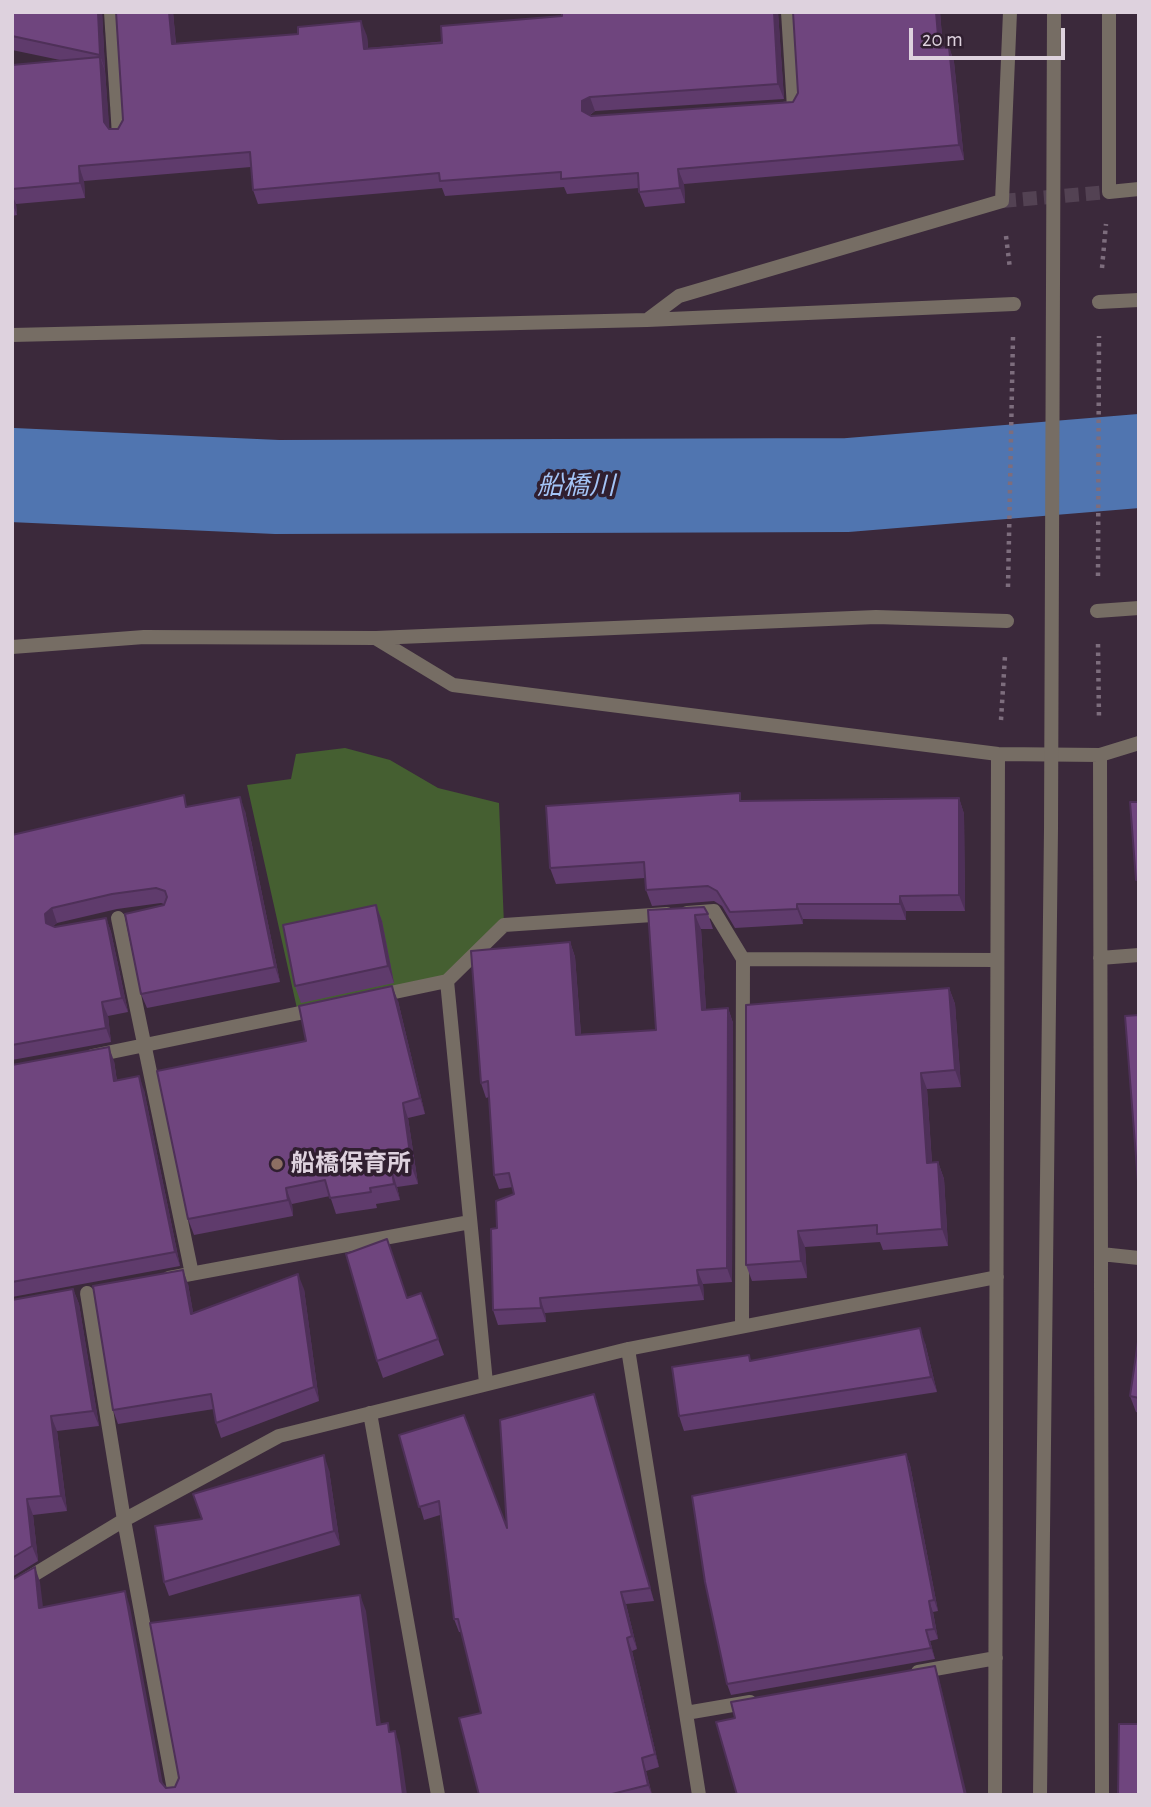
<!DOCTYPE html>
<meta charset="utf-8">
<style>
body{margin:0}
#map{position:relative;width:1151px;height:1807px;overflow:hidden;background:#3b293b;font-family:"Alegreya Sans",sans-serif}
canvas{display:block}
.frame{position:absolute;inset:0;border:14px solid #ded2de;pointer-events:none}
.scale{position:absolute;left:909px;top:28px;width:156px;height:32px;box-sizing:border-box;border:4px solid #ded2de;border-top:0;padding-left:9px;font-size:21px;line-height:24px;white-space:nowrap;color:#ded2de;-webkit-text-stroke:5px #301f30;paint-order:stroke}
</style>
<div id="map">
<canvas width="1151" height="1807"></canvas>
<div class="frame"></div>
<div class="scale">20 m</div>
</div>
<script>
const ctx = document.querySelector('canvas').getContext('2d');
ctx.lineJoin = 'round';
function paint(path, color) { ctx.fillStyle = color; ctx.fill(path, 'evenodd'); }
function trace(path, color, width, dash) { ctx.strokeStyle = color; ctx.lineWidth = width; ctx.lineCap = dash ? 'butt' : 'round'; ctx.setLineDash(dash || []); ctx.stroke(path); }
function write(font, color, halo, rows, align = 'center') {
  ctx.font = font + ' "Alegreya Sans","Noto Sans JP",sans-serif'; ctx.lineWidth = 7; ctx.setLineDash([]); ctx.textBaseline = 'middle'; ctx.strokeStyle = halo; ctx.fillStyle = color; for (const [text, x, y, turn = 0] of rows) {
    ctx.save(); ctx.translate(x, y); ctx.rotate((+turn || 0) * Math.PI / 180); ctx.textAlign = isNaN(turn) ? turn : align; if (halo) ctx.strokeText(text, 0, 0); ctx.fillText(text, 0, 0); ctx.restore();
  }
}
const green = new Path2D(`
 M345,748L390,760L438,788L499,803L504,925L447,981L298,1013L247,785L291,779L296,754Z`);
const river = new Path2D(`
 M12,475L277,487L848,485L1139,461`);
const minorTunnel = new Path2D(`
 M1002,201L1109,192`);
const path = new Path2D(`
 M1006,236L1010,269
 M1102,268L1106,224
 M1098,576L1099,336
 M1008,587L1013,337
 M1098,644L1099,719
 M1001,720L1005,656`);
const service = new Path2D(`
 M111,12L119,135`);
const minor = new Path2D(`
 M1109,12V192L1139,189
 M783,109L794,108L788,12
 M1099,302L1139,300
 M647,320L1014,304
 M12,335L647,320L679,296L1002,201L1010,12
 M1097,611L1139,608
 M377,639L453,685L998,754L1100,755L1139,743
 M12,647L144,637L376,638L876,617L1007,621
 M1100,755L1102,1795
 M687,913L714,911L743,959L997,960
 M118,918L192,1274
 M1100,958L1139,955
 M447,981L486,1383
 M376,996L447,981L504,925L667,914
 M92,1056L319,1009
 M1101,1254L1139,1258
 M169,1278L470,1222
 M87,1293L124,1520L175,1795
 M742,1326L743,959
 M628,1349L699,1795
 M370,1413L438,1795
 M12,1588L124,1520L279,1436L628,1349L997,1277
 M918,1672L996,1658
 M686,1713L750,1702
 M995,1795L998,754`);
const tertiary = new Path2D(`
 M1040,1795L1051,829L1054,12`);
const wall = new Path2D(`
 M12,12H102L105,70L109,129H118L123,120L116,12H173L176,44L367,36L368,48L778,12L784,99L595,111L590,115L591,116L793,102L798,93L793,12H940L943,48L949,47L954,62L964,160L684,184L685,203L645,207L639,192V188L567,194L564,187L445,196L442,188L258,204L253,190L251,167L84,181L85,198L16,204L17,215L12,216V65L60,60L12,50Z
 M959,798L964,814L965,911H906V920L803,919V924L735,928L722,906L714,901L652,906L646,890L645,878L556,884L550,868L742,801Z
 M188,807L245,811L280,982L147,1008L141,994L164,904L161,903L117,909L57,923L53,926L55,927L106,918L111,932L128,1012L108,1016L111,1042L12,1060V835Z
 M376,905L382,921L394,983L301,1003L295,986Z
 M648,910L708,914L713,929H701L706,1010L728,1008L733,1023L732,1282L703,1284L704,1300L545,1313L546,1322L498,1325L493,1310L497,1228L514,1194L513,1187L499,1189L494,1175L489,1097L486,1098L481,1083L570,942L575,957L581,1034L656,1030Z
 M949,988L955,1004L961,1087L927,1089L932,1163L938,1162L944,1179L948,1246L883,1250L880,1242L805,1247L807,1278L752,1281L746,1265Z
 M398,1001L425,1114L408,1118L418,1184L397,1187L400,1200L376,1204L377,1208L336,1214L330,1196L292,1204L293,1216L194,1235L188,1219L306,1041Z
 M114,1061L117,1081L144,1090L180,1266L12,1297V1065Z
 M188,1284L193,1313L304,1289L319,1401L221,1438L216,1423L214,1409L118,1424L113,1410Z
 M73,1289L79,1304L99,1426L57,1431L67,1511L33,1515L38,1561L12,1577V1300Z
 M421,1293L444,1355L383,1378L377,1361L408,1298Z
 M1139,1335V1413L1136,1412L1130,1396Z
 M925,1343L937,1392L684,1431L679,1416L749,1355L751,1361Z
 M598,1407L654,1601L626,1604L637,1649L632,1651L659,1767L646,1771L652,1795H479L481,1713L461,1632H459L454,1619L440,1515L424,1520L399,1435L507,1528Z
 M906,1454L910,1465L938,1611L933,1612L938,1639L930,1641L935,1659L731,1695L727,1684Z
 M329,1470L340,1545L169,1596L164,1582L202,1519Z`);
const shadedWall = new Path2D(`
 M98,12H102L105,70L100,55Z
 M169,12H173L177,59L172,44Z
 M774,12H778L784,99L778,84Z
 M936,12H940L944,63L939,48Z
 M361,21L367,36L369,63L364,49Z
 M949,47L954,62L964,160L959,145Z
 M100,57L105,71L110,136L104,122Z
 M590,97L595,111L588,116L582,111V101Z
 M79,166L84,181L85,198L80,183Z
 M678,169L684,184L685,203L680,188Z
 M12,194L16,204L17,215L12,203Z
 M240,797L245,811L280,982L275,967Z
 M959,798L964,814L965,911L959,895Z
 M900,896L906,911V920L900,904Z
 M797,904L803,919V924L797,909Z
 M376,905L382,921L394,983L388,966Z
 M52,908L57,923L50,928L46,923L45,914Z
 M695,915L701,929L707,1025L702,1010Z
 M106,918L111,932L128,1012L122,998Z
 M570,942L575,957L582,1049L576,1035Z
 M392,986L398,1001L425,1114L420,1098Z
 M949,988L955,1004L961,1087L955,1070Z
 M102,1002L108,1016L111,1042L106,1028Z
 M728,1008L733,1023L732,1282L727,1268Z
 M109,1047L114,1061L119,1096L114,1081Z
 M921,1073L927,1089L933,1180L927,1163Z
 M139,1076L144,1090L180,1266L175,1252Z
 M403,1103L408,1118L418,1184L412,1168Z
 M938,1162L944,1179L948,1246L942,1229Z
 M392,1171L397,1187L400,1200L394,1184Z
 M286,1188L292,1204L293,1216L288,1200Z
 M798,1231L805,1247L807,1278L801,1261Z
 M183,1270L188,1284L196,1328L191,1314Z
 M697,1270L703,1284L704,1300L699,1285Z
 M298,1274L304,1289L319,1401L314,1387Z
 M73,1289L79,1304L99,1426L93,1411Z
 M540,1298L545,1313L546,1322L541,1308Z
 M920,1328L925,1343L937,1392L931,1377Z
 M594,1394L598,1407L654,1601L650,1588Z
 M51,1416L57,1431L67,1511L61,1496Z
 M906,1454L910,1465L938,1611L934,1600Z
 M324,1455L329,1470L340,1545L334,1531Z
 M27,1499L33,1515L38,1561L32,1546Z
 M35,1567L40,1582L45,1624L39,1608Z
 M125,1591L130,1607L165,1795L160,1781Z
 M621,1592L626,1604L637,1649L632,1636Z
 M360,1595L366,1611L383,1740L377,1725Z
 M929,1601L933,1612L938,1639L934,1629Z
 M926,1630L930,1641L935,1659L931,1648Z
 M627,1638L632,1651L659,1767L655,1754Z
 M935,1666L939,1678L967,1795H965Z
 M395,1731L400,1746L407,1795H403Z
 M642,1758L646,1771L652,1795L648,1785Z`);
const building = new Path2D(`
 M12,12H98L100,55L12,36Z
 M116,12H169L172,44L298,34V27L361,21L364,49L442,43L441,26L562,16V12H774L778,84L590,97L582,101V111L591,116L793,102L798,93L793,12H936L939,48L949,47L959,145L678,169L680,188L639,192L638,173L561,179V172L440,181L439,173L253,190L250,152L79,166L80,183L12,189V65L100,57L104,122L109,129H118L123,120Z
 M740,793V801L959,798V895L900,896V904H797V909L730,912L717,891L708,886L646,890L644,862L550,868L546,806Z
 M184,795L186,807L240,797L275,967L141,994L125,914L164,905L167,897L165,891L156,888L112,894L52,908L45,914L46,923L55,927L106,918L122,998L102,1002L106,1028L12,1045V835Z
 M1130,802H1139V880H1136Z
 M376,905L388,966L295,986L283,925Z
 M704,907L708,914L695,915L702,1010L728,1008L727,1268L697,1270L699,1285L540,1298L541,1308L493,1310L491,1229L497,1228L496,1201L514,1194L509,1173L494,1175L488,1081L481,1083L471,951L570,942L576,1035L656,1030L648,910Z
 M392,986L420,1098L403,1103L412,1168L392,1171L394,1184L370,1188L371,1192L330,1198L325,1180L286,1188L288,1200L188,1219L157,1071L306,1041L299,1006Z
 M949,988L955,1070L921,1073L927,1163L938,1162L942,1229L877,1234V1225L798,1231L801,1261L746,1265V1005Z
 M1139,1015V1195L1125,1016Z
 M109,1047L114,1081L139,1076L175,1252L12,1282V1065Z
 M387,1239L407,1298L421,1293L438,1339L377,1361L346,1254Z
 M183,1270L191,1314L298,1274L314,1387L216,1423L211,1394L113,1410L93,1286Z
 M73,1289L93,1411L51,1416L61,1496L27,1499L32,1546L12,1558V1300Z
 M920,1328L931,1377L679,1416L672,1367L749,1355L750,1361Z
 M1139,1335V1398L1130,1396Z
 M594,1394L650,1588L621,1592L632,1636L627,1638L655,1754L642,1758L648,1785L608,1795H479L459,1718L481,1713L458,1619H454L439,1501L419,1507L399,1435L464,1415L507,1528L500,1420Z
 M906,1454L934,1600L929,1601L934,1629L926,1630L931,1648L727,1684L705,1582L692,1496Z
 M324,1455L334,1531L164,1582L155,1526L202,1519L193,1494Z
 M35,1567L39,1608L125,1591L160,1781L166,1788L175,1787L179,1778L150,1623L360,1595L377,1725L388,1723L389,1732L395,1731L403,1795H12V1580Z
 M935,1666L965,1795H737L716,1722L735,1718L731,1702Z
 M1119,1724H1139V1795H1118Z`);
const markers = [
 [277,1164,7,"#8d6e63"]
];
const poiNames = [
 ["船橋保育所",291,1164]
];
const waterNames = [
 ["船橋川",576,486]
];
paint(green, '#455f31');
trace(river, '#5075b0', 94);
trace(minorTunnel, '#534253', 14, [14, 7]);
trace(path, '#7d6d7d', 4.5, [3.5, 5]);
trace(service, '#766d64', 14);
trace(minor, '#766d64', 14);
trace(tertiary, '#766d64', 14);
paint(wall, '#5f3b6c');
paint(shadedWall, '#4e3058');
paint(building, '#6f457e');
trace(building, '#4e3058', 2);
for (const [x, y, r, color] of markers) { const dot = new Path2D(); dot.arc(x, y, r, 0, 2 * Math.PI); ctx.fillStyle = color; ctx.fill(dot); trace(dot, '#301f30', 2.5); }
write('bold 24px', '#ded2de', '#301f30', poiNames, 'left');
write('italic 26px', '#a4c4f6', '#301f30', waterNames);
</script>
